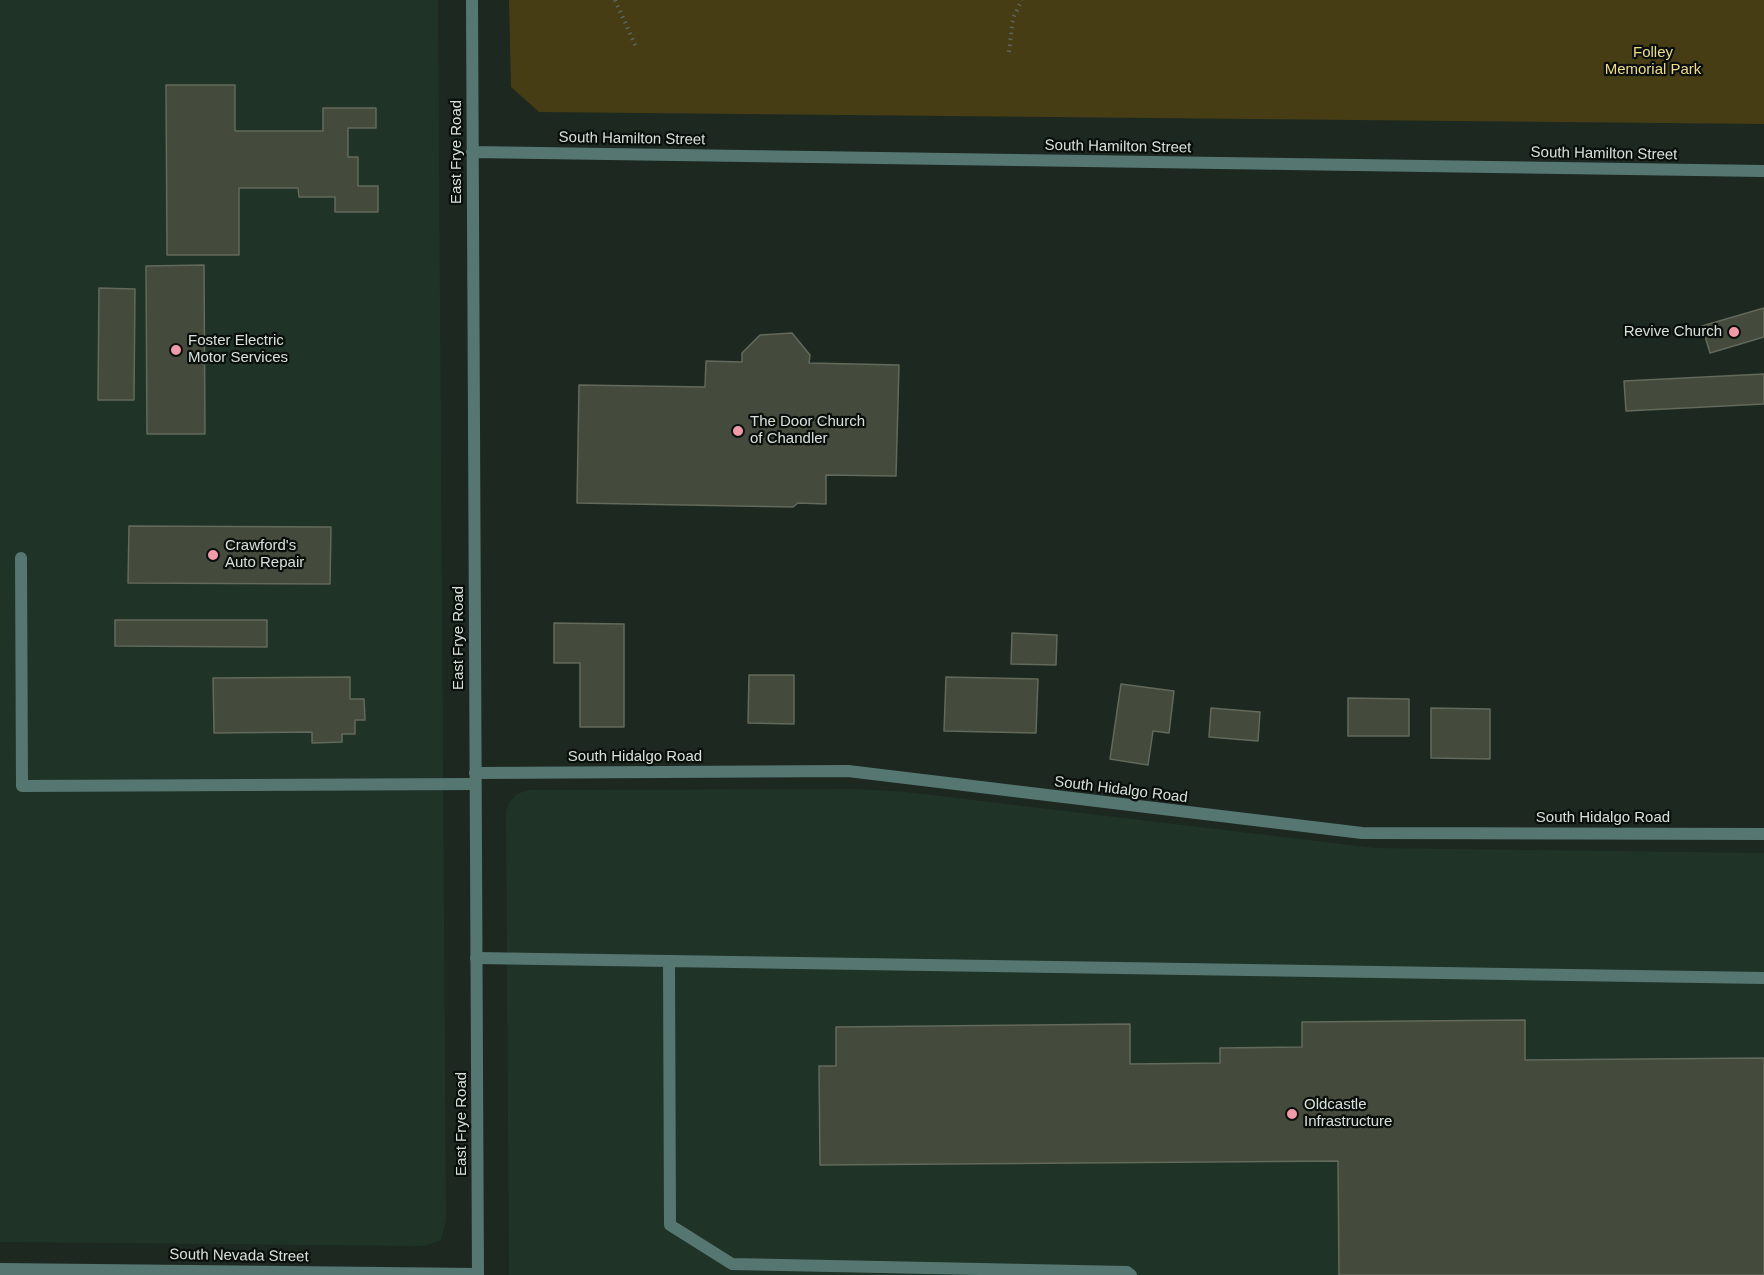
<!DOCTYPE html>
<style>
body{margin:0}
canvas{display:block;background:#1c2820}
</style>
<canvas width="1764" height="1275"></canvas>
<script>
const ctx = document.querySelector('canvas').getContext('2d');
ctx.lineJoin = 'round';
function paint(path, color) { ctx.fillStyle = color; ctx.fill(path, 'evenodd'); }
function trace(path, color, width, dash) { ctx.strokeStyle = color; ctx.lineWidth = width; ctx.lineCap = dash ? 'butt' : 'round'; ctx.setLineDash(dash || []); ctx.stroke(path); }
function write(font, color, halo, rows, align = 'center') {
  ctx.font = font + ' Arial,sans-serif'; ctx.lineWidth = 4.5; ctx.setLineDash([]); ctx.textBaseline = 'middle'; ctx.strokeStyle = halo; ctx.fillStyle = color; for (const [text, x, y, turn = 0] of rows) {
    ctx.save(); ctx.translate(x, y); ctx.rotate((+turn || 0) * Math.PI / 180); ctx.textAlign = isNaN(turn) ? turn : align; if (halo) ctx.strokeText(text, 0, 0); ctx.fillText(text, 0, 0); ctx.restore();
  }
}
const built = new Path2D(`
 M0,0H438L446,1220L441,1240L424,1246L0,1242Z
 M858,789L906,792L1375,848L1764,853V1275H509L506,811L509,803L517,794L528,790Z`);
const green = new Path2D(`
 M509,0H1764V124L539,112L511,87Z`);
const building = new Path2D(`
 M166,85H235V131H323V108H376V128H348V157H358V186H378V212H335V197H299L298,188H239V255H167Z
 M204,265L205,434H147L146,266Z
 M99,288L135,289L134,400H98Z
 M1764,308V337L1710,353L1702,326Z
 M792,333L810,355L809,363L899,365L896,476L826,475V504L798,503L793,507L577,503L579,385L705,387L706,361L742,362V353L760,335Z
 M1764,374V404L1626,411L1624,381Z
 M129,526L331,527L330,584L128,583Z
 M115,620H267V647L115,646Z
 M554,623L624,624V727H580V663H554Z
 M1012,633L1057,635L1056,665L1011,664Z
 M749,675H794V724L748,723Z
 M350,677V699H364L365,720H355V734H342V742L312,743V732L214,733L213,678Z
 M946,677L1038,679L1036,733L944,731Z
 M1121,684L1174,691L1169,733L1153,731L1148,765L1110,759Z
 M1348,698L1409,699V736H1348Z
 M1211,708L1260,712L1258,741L1209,737Z
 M1431,708L1490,709V759L1431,758Z
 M1525,1020V1060L1764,1058V1275H1339L1338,1161L820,1165L819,1066H836V1027L1130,1024V1064L1220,1063V1048L1302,1047V1022Z`);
const path = new Path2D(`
 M615,0L636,47
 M1009,52L1013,18L1022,0`);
const service = new Path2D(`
 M21,558L22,786L475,784
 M476,958L1764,978
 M669,962L670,1225L732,1264L1127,1272L1131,1275`);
const minor = new Path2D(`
 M475,773L848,771L1362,833L1764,834
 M0,1269L478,1274`);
const tertiary = new Path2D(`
 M472,0L478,1275
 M472,152L1764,171`);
const markers = [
 [1734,332,6,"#f39aaa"],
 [176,350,6,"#f39aaa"],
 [738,431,6,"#f39aaa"],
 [213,555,6,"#f39aaa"],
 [1292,1114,6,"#f39aaa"]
];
const parkNames = [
 ["Folley",1653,53],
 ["Memorial Park",1653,70]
];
const streetNames = [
 ["South Hamilton Street",632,139,1],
 ["South Hamilton Street",1118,147,1],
 ["East Frye Road",457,152,-90],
 ["South Hamilton Street",1604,154,1],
 ["East Frye Road",459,638,-90],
 ["South Hidalgo Road",635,757],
 ["South Hidalgo Road",1121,790,7],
 ["South Hidalgo Road",1603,818],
 ["East Frye Road",462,1124,-90],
 ["South Nevada Street",239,1256,1]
];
const poiNames = [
 ["Revive Church",1722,332,"right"],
 ["Foster Electric",188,341],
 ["Motor Services",188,358],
 ["The Door Church",750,422],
 ["of Chandler",750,439],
 ["Crawford's",225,546],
 ["Auto Repair",225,563],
 ["Oldcastle",1304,1105],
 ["Infrastructure",1304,1122]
];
paint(built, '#203327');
paint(green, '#463d14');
paint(building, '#444a3c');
trace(building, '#63695b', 1.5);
trace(path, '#5b665f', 4, [1.5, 4.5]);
trace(service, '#567672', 12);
trace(minor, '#567672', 12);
trace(tertiary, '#567672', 12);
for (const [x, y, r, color] of markers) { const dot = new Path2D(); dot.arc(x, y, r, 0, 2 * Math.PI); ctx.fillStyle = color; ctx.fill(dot); trace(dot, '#0a0f0c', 2); }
write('15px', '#efdb80', '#0a0f0c', parkNames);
write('15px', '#d7e0da', '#0a0f0c', streetNames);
write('15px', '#d7e0da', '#0a0f0c', poiNames, 'left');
</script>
